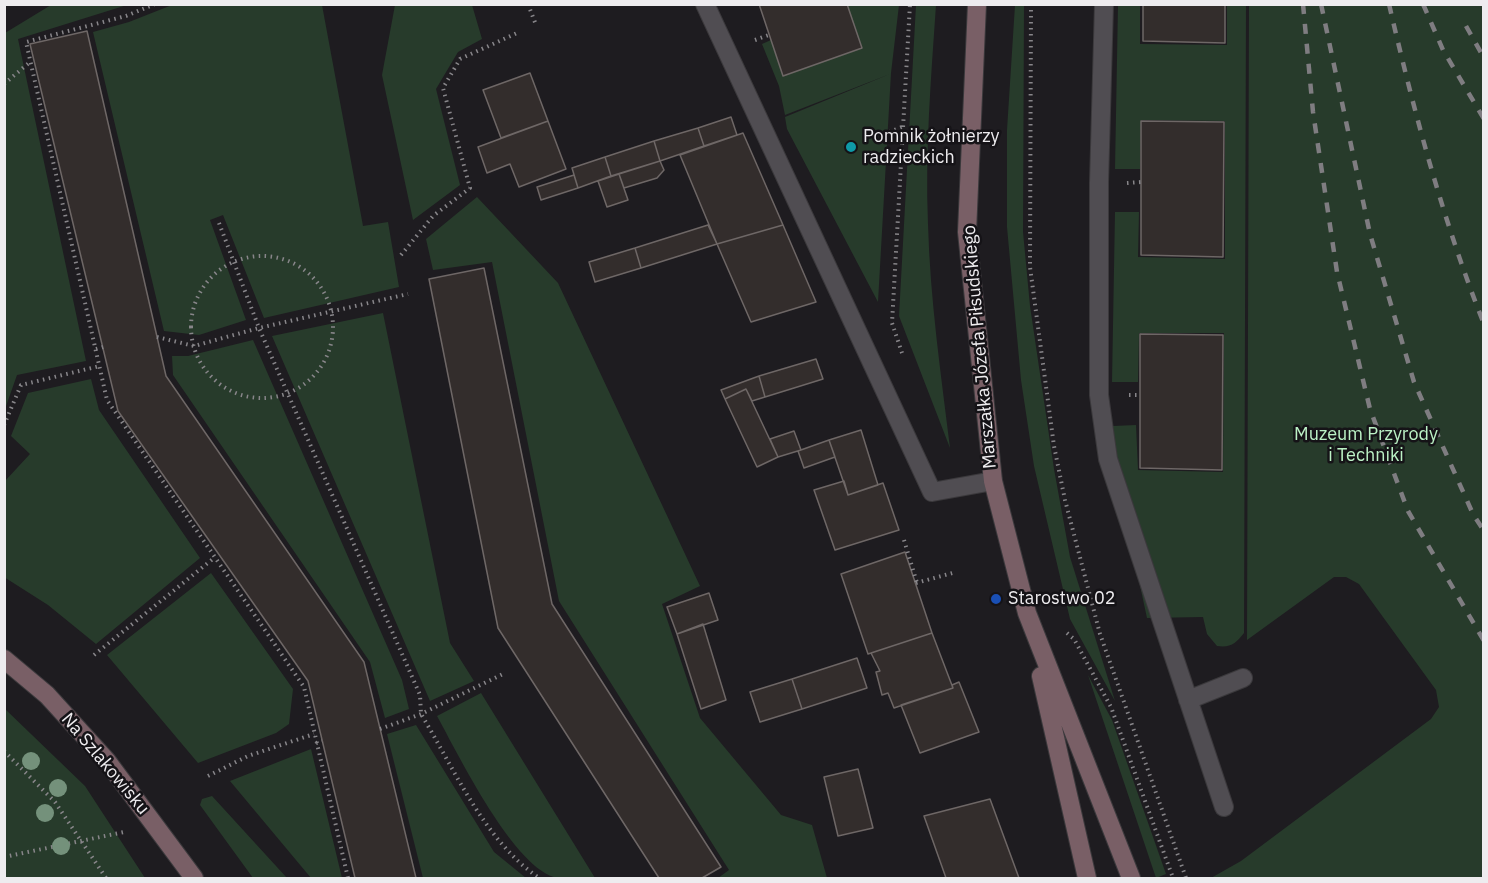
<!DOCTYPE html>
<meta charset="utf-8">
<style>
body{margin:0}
#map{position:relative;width:1488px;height:883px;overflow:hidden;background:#1e1c20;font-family:"IBM Plex Sans",sans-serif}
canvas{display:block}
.frame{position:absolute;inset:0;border:6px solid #eeecef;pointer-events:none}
</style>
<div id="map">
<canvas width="1488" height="883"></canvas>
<div class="frame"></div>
</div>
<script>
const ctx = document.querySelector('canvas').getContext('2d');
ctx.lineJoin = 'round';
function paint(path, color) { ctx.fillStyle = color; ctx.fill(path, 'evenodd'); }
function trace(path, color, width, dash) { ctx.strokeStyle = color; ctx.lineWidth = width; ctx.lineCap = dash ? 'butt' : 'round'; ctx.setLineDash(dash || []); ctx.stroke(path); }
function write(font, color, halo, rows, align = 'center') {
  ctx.font = font + ' "IBM Plex Sans",sans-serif'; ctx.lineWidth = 5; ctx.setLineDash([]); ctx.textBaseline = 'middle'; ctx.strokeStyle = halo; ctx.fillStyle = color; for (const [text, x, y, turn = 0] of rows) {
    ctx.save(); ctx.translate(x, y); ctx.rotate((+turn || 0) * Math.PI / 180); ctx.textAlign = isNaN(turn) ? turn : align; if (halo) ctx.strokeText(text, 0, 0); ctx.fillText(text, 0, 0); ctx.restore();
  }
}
const green = new Path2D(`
 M51,5H127L18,39L86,361L17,375L5,409V33Z
 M172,5H322L363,226L388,222L399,287L264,318L223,215L210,220L246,320L199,335L164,331L93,32L129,22Z
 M395,5H472L482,39L458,52L436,89L460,185L413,220L382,75Z
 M847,5H899L891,73L878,302L787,129L785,117L890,74L785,115L779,86L762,44L771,40L783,75Z
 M916,5H936C931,78 925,151 928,224C930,299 941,374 950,448L899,316Z
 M1015,5H1024L1023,232L1030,306L1054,469L1070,557L1115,701L1070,619L1034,466L1021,380L1007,227V130Z
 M1118,5H1140V44L1227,45V5H1246L1244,633C1236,643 1231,648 1217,646L1207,634L1203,617L1147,618L1114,465L1113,426L1136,425L1138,470L1223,472L1224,333H1139L1138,382H1112L1115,212H1139L1138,257L1225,259V121L1141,120L1140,169H1115Z
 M1249,5H1483V878H1211L1241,861L1431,719L1439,707L1436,690L1359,584L1346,577H1334L1247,640Z
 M477,197L558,283L700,586L662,604L700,718L781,815L812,825L827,878H718L729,870L559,601L492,262L433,270L426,239Z
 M383,313L450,643L474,681L430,701L272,336Z
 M253,340L402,680L409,709L385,718L370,662L173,375L172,356H188Z
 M91,379L99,410L200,558L96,644L48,605L4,577L5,481L30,454L11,436L28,393Z
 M211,573L293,689L289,724L276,733L198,763L107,655Z
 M1088,675L1112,720L1166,874L1156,878Z
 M481,693L595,878C583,879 570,880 558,878C515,871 458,754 437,716Z
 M4,708L85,786L145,878H5Z
 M416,725L494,852L526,878H423L387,734Z
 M311,749L342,878H311L230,781Z
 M212,796L287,878H253L200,805L202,799Z`);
const building = new Path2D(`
 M759,4H847L862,48L783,76Z
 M1143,4H1225V43L1143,41Z
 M87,31L166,376L364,662L416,878H355L308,681L118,411L30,44Z
 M530,73L548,121L501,138L483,90Z
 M731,117L737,135L704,146L698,128Z
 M548,121L566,169L519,187L510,164L487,173L478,147Z
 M1141,121L1224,122L1223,257L1141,255Z
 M698,128L704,146L660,161L654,141Z
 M743,133L783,225L717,244L680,155Z
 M654,141L660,161L611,176L605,157Z
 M605,157L611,176L578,188L572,168Z
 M660,161L664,170L657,178L624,188L619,174Z
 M619,174L628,200L607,207L598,181Z
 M574,175L578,188L541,200L537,187Z
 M708,225L717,244L641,268L635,248Z
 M783,225L816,302L751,322L717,244Z
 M635,248L641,268L595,282L589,262Z
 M484,268L552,604L721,867L702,878H659L498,628L429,279Z
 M1140,334L1223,335L1222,470L1140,468Z
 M816,359L823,379L765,397L759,376Z
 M759,376L765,397L752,401L746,389L725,399L721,390Z
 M746,389L778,457L757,467L725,399Z
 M861,430L878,485L848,495L829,440Z
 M794,431L801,450L778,457L770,439Z
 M829,440L835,457L804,468L798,451Z
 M844,481L848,495L883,483L899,530L835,550L814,490Z
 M905,552L932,633L868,654L841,574Z
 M709,593L718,620L677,634L667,607Z
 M703,624L726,700L701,709L677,634Z
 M932,633L953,688L894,708L888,693L882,695L876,672L880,671L871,653Z
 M857,658L867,688L802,709L792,679Z
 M792,679L802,709L760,722L750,692Z
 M959,682L979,732L920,753L901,705L953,688L952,685Z
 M858,769L873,828L838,836L824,777Z
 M990,799L1019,878H946L924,816Z`);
const path = new Path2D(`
 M155,4L126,16L26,42L107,400L304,687L348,878
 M528,4L536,25
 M1031,4L1030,267L1054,446L1065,500L1100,634L1186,878
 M755,40L769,35
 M4,84L30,62
 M889,132L902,127
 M1127,183L1141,182
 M219,223L259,328L420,695L421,714C455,770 484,840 539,878
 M401,255L433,216L470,188L443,88L460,59L517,33
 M191 327a71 71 0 1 1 142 0a71 71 0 1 1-142 0Z
 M157,337L194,346L259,328L408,294
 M96,349L103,347
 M902,353L892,323L910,4
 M1129,395H1140
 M4,425L21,385L100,366
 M904,540L917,583
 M916,583L956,572
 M1067,633L1074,639L1111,707L1173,878
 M94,655L214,558
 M380,729L421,714L505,673
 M316,743L322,741
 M4,751L55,802L106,878
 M208,776L248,756L314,734
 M4,857L124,832`);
const lane = new Path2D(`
 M705,4L932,492L993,481`);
const street = new Path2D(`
 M1104,4L1099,183V395L1108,459L1224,807
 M1188,700L1243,678`);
const secondary = new Path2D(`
 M977,4L967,232L993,481L1027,613L1131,878
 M4,659L47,695L107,761L194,878
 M1041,676L1087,878`);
const rail = new Path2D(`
 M1303,4L1313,112L1337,272L1370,409L1408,511L1484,641
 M1321,4L1370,234L1414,382L1473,514L1484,531
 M1389,4C1414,112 1443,221 1484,324
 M1423,4L1443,50L1484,119
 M1466,26L1484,58`);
const trees = [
 [31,761],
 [58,788],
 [45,813],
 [61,846]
];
const markers = [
 [851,147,6,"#0f9aa8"],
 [996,599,6,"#1a4fb4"]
];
const poiNames = [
 ["Pomnik żołnierzy",863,137],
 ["radzieckich",863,158],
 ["Starostwo 02",1008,599]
];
const streetNames = [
 ["Marszałka Józefa Piłsudskiego",980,347,-95],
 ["Na Szlakowisku",105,764,50]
];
const parkNames = [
 ["Muzeum Przyrody",1366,435],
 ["i Techniki",1366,456]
];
paint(green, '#273b2b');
paint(building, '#332d2c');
trace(building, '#6e6766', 1.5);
trace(lane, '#3b393c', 20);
trace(street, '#3b393c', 20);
trace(secondary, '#3b393c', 20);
trace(path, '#88868a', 4, [1.5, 4.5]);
trace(lane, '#504d52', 18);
trace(street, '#504d52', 18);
trace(secondary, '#795f66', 18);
trace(rail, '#7f7d81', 4.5, [10, 10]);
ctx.fillStyle = '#74917b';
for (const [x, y] of trees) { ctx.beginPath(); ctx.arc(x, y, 9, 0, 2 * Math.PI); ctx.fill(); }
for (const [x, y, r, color] of markers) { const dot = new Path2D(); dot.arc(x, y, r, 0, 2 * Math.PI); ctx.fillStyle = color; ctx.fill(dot); trace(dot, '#151317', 2); }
write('18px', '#eeecef', '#151317', poiNames, 'left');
write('18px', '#eeecef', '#151317', streetNames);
write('18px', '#bbf1c5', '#151317', parkNames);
</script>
